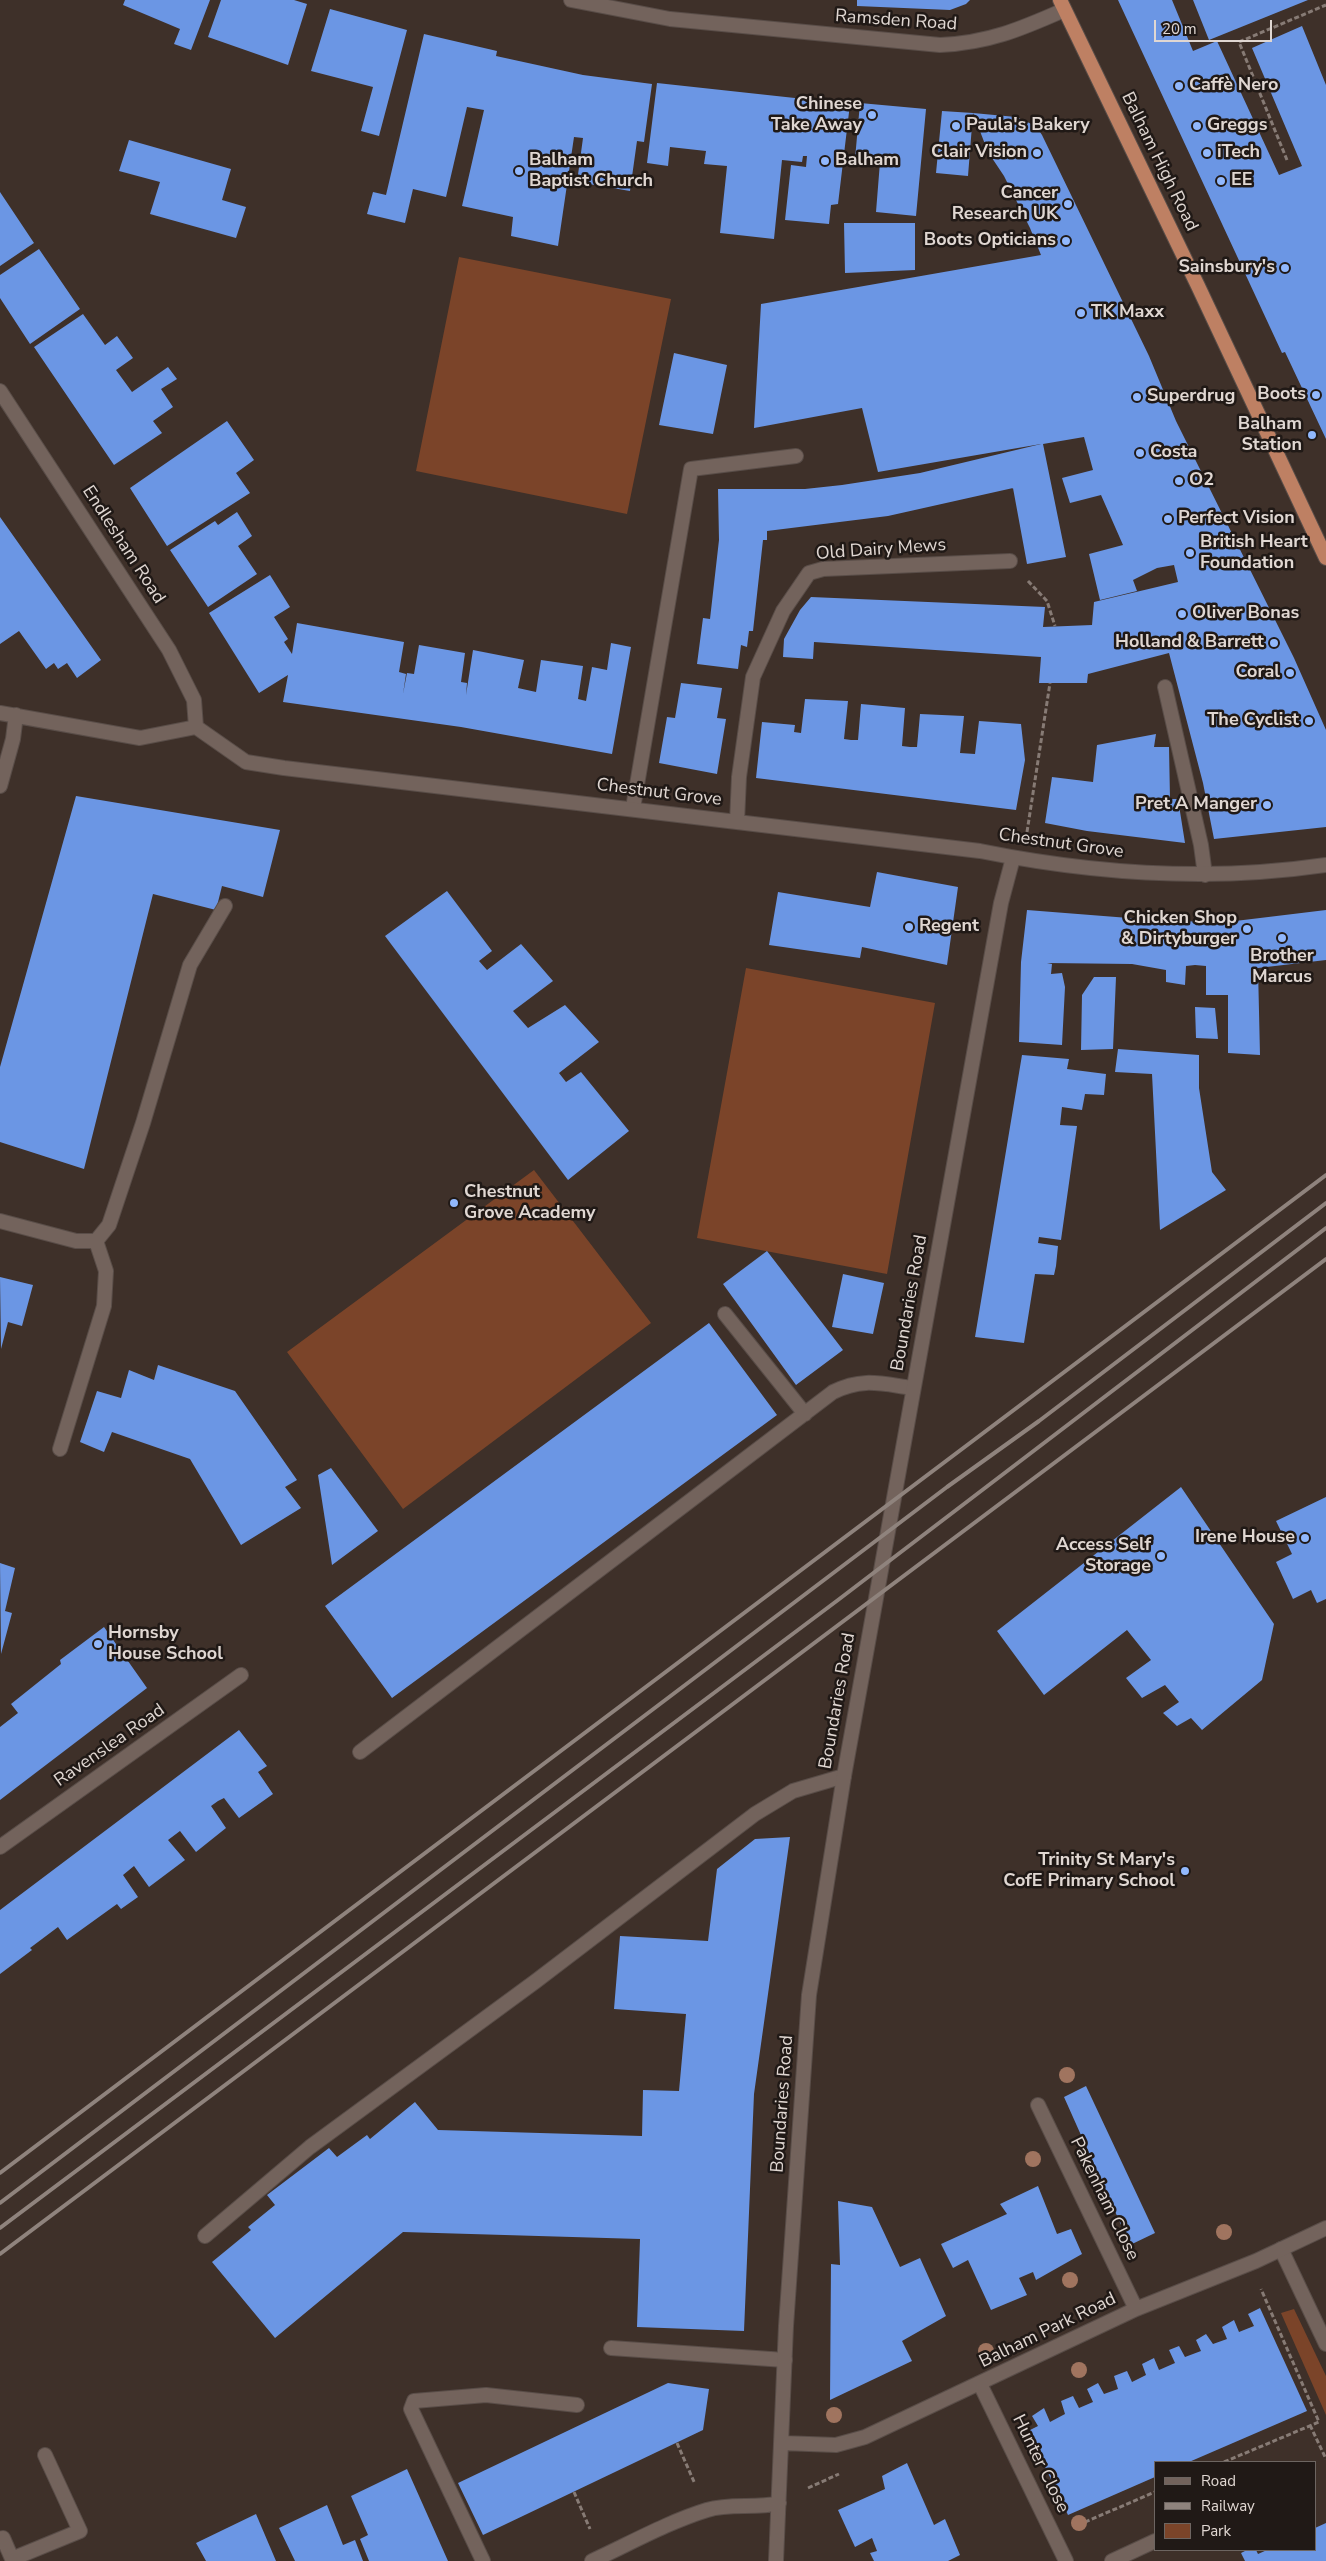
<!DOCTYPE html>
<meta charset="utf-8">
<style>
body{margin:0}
#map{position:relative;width:1326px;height:2561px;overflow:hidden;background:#3e3029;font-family:"Nunito Sans",sans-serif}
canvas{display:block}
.legend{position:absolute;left:1154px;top:2461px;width:162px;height:90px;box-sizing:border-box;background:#201916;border:1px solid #6d6561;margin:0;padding:6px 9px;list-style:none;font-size:15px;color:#e0d7d2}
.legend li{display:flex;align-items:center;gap:10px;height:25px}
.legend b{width:25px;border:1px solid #6d6561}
.scale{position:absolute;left:1154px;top:20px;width:118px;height:22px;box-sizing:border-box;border:2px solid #e0d7d2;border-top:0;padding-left:6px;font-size:15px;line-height:18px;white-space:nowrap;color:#e0d7d2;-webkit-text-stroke:4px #201916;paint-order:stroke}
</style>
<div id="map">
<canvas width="1326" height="2561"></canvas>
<ul class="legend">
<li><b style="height:6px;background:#73635c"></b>Road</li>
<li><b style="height:6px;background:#8f837d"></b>Railway</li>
<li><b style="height:14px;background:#7b4429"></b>Park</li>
</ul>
<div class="scale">20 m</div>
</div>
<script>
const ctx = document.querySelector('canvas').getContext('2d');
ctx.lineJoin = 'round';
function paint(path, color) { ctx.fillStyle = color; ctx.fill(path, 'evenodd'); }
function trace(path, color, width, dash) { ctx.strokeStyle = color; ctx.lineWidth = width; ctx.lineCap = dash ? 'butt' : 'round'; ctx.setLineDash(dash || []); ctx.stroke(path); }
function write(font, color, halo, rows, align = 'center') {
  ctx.font = font + ' "Nunito Sans",sans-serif'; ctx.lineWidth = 5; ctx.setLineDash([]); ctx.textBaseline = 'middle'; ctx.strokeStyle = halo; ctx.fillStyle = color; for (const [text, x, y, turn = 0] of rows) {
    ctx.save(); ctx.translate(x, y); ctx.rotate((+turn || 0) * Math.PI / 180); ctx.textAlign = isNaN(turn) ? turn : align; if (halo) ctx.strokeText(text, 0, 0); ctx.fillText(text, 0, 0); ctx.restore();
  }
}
const green = new Path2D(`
 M459,257L671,299L627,514L416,471Z
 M746,968L935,1003L887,1274L697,1238Z
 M534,1170L651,1323L403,1509L287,1352Z
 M1294,2309L1326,2376V2415L1281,2313Z`);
const building = new Path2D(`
 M125,0H210L191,50L174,44L180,29L123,5Z
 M221,0H294L307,4L288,65L208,37Z
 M857,0H970L966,4L950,10L857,6Z
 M1118,0H1172L1193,51L1217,41L1279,175L1302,166L1252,48L1302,26L1326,85V439L1285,352L1282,353Z
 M1193,0H1308L1209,40Z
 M330,9L407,30L379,136L361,131L373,87L311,71Z
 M424,34L497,51L496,56L583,75L652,84L644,142L637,141L630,191L577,182L583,138L574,137L558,246L511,236L513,217L462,206L484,110L467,107L446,197L413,189L405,223L367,214L373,192L386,195Z
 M657,83L850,104L838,204L831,205L829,224L785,220L791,165L806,167L807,156H803L802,162L782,160L774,239L720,233L727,166L704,164L706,151L670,147L668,166L647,163Z
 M860,103L926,109L916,216L876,212L880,162L855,159Z
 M942,111L973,113L1016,117L1036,126L1042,135L1149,356L1176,421L1294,658L1326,730V827L1214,839L1203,783L1169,653L1088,674L1087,683H1039L1041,657L814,642L813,659L783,657L784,639L800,610L811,597L1045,607L1043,627L1092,625L1094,602L1178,582L1174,565L1157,568L1133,580L1137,591L1100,600L1089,554L1123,545L1101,495L1070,503L1062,478L1093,470L1084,437L1043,444L1066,557L1027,564L1013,488L1022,486L888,516L767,531V540H763L753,631H749L747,647L741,645L738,669L697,664L703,618L710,619L719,540L718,489H805L842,485L920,473L1041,444L878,472L862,408L754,428L761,304L1041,255L1030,228L1004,176L988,152L973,113L968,176L936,173Z
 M129,140L231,169L222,200L246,207L236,238L150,214L160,182L119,171Z
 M0,192L34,243L0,266Z
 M844,223H915V270L845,273Z
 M39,249L80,309L30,344L0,298V275Z
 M83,314L105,345L117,336L133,358L116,370L132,392L168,367L177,379L161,389L173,407L153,421L162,433L114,465L34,347Z
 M674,353L727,365L713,434L659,425Z
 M227,421L254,460L236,473L250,493L167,546L130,488Z
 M237,512L252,536L238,546L257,574L208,607L170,550L215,521L218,525Z
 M0,517L101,660L77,678L67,663L58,669L54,663L46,669L19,631L0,644Z
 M270,575L290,607L274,617L288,639L284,642L292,654L297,623L404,642L399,672L406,674L403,694L407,673L414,674L419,645L465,653L461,682L467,683L466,695L473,650L524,660L518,688L536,692L541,660L583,666L578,699L586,701L592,667L607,670L611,643L631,647L612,754L461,727L283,702L288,675L259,693L209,613Z
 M681,683L722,688L717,718L726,719L717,774L659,763L667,717L675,718Z
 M805,699L848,701L844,739L851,740H858L861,704L905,708L902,746L910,747H917L920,714L964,716L960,753L975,754L979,721L1021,724L1025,760L1016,810L756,778L762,722L795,725L794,732L801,733Z
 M1156,734L1154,747H1169L1170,799H1178L1185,843L1087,831L1045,823L1052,777L1093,782L1097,745Z
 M76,796L280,830L263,897L222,886L216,910L153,894L84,1169L0,1142V1067Z
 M877,872L958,887L947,965L862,947L860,958L769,945L778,892L870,907Z
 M447,891L492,951L479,961L487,970L521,944L553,981L513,1011L528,1028L565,1005L599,1042L559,1073L566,1082L581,1072L629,1131L568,1180L385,936Z
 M1027,910L1167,921L1227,922L1326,910V960L1258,968L1260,1055L1228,1053V995H1206V966L1195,965L1186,966L1185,985L1166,982V970L1132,964L1047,963L1052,964L1051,974L1062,973L1065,987L1062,1045L1019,1042L1021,962Z
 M1094,977H1116L1113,1049L1081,1050L1082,995Z
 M1195,1007L1215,1008L1218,1039L1196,1038Z
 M1118,1049L1199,1055V1088L1212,1172L1226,1190L1160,1230L1152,1074L1115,1072Z
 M1022,1055L1069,1059L1067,1069L1106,1074L1104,1095L1085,1094L1082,1110L1062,1107L1060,1125L1077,1126L1061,1240L1039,1237L1038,1243L1058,1246L1056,1266L1054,1275L1035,1274L1024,1343L975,1337Z
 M767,1251L843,1350L796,1385L723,1284Z
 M843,1274L884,1283L873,1334L832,1327Z
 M0,1277L33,1285L22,1326L8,1322L1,1349Z
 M709,1323L777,1415L392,1698L325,1606Z
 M158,1365L235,1391L297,1480L285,1487L301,1508L241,1545L190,1459L112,1432L104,1452L80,1442L97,1391L121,1398L129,1370L154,1380Z
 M331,1468L378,1531L332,1565L318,1475Z
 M1181,1487L1274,1624L1262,1680L1202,1730L1191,1718L1177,1726L1163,1713L1179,1702L1165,1685L1142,1698L1126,1678L1151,1660L1127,1630L1044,1695L997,1631Z
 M1326,1497V1599L1317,1603L1311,1590L1293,1599L1276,1562L1292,1554L1276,1521Z
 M0,1563L15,1568L5,1611L12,1613L1,1654Z
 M104,1627L147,1688L0,1800V1727L18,1713L11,1704L61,1664L60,1660Z
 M239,1730L267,1766L258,1772L273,1794L239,1818L224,1798L218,1801L211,1806L226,1828L196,1852L180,1831L168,1840L185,1860L149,1887L134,1866L123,1875L138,1897L121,1909L117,1904L67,1940L58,1927L30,1948L32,1950L0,1974V1910Z
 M790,1837L754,2094L744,2331L637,2327L640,2239L403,2232L275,2338L212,2262L251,2230L248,2227L275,2205L267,2195L329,2148L337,2157L367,2135L370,2139L415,2102L438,2130L642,2136L643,2090L679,2091L686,2014L614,2009L620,1936L708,1941L717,1869L755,1839Z
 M1086,2086L1155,2233L1130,2245L1064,2097Z
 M1038,2186L1057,2234L1071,2229L1082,2254L1036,2280L1033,2272L1019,2278L1027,2295L991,2310L968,2260L953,2268L941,2244L1007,2214L1000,2204Z
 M838,2201L872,2207L900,2267L920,2258L946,2316L902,2341L912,2361L830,2400L831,2264L840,2265Z
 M1260,2308L1307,2411L1189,2462H1155V2477L1068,2515L1028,2431L1038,2426L1032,2416L1044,2408L1050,2422L1065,2414L1061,2401L1073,2396L1079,2408L1093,2402L1087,2389L1098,2383L1104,2394L1118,2389L1114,2376L1127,2371L1132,2382L1146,2375L1142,2364L1154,2358L1159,2370L1175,2363L1169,2350L1179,2346L1185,2357L1201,2351L1196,2340L1206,2334L1213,2344L1227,2339L1222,2327L1234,2320L1239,2332L1254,2326L1248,2314Z
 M668,2383L709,2389L703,2430L483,2535L458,2483Z
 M907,2463L934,2525L945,2519L960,2555L948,2561H874L870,2553L877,2551L872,2538L855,2547L838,2510L885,2489L882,2476Z
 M407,2469L448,2561H369L360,2539L368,2535L351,2496Z
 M327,2505L343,2545L355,2540L363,2561H295L279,2528Z
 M256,2514L276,2561H206L196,2543Z
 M1326,2523V2561H1245L1241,2553L1247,2550H1256L1258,2554L1267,2550H1315V2528Z`);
const path = new Path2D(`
 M1287,160L1239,42L1326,5
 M1028,581L1047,601L1055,626
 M1027,832L1050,683
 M1310,2425L1326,2459
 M677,2443L695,2484
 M1224,2462L1319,2422L1261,2289
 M808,2488L839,2474
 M574,2492L590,2529
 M1078,2525L1155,2492`);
const service = new Path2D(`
 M1165,687L1201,845L1205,875
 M633,808L691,469L796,456
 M0,1221L76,1241H96L109,1225L143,1123L190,965L225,906
 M725,1314L805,1414
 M60,1449L104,1306L106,1271L96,1241
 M360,1752L833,1392C863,1377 882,1384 913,1388
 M205,2236L310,2147L536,1981L755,1814L793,1791L844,1776
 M1281,2249L1326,2344
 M611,2348L785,2360
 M0,2539L3,2538L13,2561
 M12,2559L80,2531L45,2455
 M483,2561L411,2409L414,2401L486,2395L577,2405`);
const minor = new Path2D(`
 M571,0L670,19L940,45C988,43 1021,29 1064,10
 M0,391L169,650L194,700L196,727
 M0,713L140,738L196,727L246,762L284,768L980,851C1094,874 1210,882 1326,865
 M0,786L13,739L16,715
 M737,822L739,777L753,677L783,611L809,573L823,569L1010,561
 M0,1847L241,1675
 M1038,2105L1136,2309
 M980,2384L1066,2561
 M782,2443L836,2445L865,2437L1136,2309L1256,2261L1326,2228
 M592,2561C629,2544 668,2522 707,2510C731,2503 756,2509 779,2503
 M776,2561L786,2326L809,1995L844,1776L1001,903L1013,858
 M1112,2561L1155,2541`);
const trunk = new Path2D(`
 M1060,0L1198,286L1326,558`);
const rail = new Path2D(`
 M0,2173L1326,1175
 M0,2203L947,1487L1039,1421L1326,1203
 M0,2228L838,1600L1326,1228
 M0,2254L1326,1259`);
const trees = [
 [1067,2075],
 [1033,2159],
 [1224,2232],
 [1070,2280],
 [986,2351],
 [1079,2370],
 [834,2415],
 [1079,2523]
];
const markers = [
 [1179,86,5,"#91b8fd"],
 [872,115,5,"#91b8fd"],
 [956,126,5,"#91b8fd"],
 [1197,126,5,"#91b8fd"],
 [1037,153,5,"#91b8fd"],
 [1207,153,5,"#91b8fd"],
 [825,161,5,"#91b8fd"],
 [519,171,5,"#91b8fd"],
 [1221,181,5,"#91b8fd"],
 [1068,204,5,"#91b8fd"],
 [1066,241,5,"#91b8fd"],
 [1285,268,5,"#91b8fd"],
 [1081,313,5,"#91b8fd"],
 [1316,395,5,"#91b8fd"],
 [1137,397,5,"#91b8fd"],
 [1312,435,5,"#91b8fd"],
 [1140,453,5,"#91b8fd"],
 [1179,481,5,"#91b8fd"],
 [1168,519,5,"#91b8fd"],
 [1190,553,5,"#91b8fd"],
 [1182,614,5,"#91b8fd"],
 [1274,643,5,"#91b8fd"],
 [1290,673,5,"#91b8fd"],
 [1309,721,5,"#91b8fd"],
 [1267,805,5,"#91b8fd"],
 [909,927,5,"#91b8fd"],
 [1247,929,5,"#91b8fd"],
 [1282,938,5,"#91b8fd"],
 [454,1203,5,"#91b8fd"],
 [1305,1538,5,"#91b8fd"],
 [1161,1556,5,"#91b8fd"],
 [98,1644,5,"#91b8fd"],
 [1185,1871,5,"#91b8fd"]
];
const streetNames = [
 ["Ramsden Road",896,21,4],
 ["Balham High Road",1159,162,64],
 ["Endlesham Road",123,545,57],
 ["Old Dairy Mews",881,550,-4],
 ["Chestnut Grove",659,793,7],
 ["Chestnut Grove",1061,844,8],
 ["Boundaries Road",910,1303,-80],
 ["Boundaries Road",838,1701,-80],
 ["Ravenslea Road",110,1746,-35],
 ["Boundaries Road",783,2104,-86],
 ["Pakenham Close",1104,2199,64],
 ["Balham Park Road",1048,2331,-26],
 ["Hunter Close",1040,2464,64]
];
const poiNames = [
 ["Caffè Nero",1189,86],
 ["Chinese",862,105,"right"],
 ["Take Away",862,126,"right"],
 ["Paula's Bakery",966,126],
 ["Greggs",1207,126],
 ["Clair Vision",1027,153,"right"],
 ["iTech",1217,153],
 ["Balham",529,161],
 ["Baptist Church",529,182],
 ["Balham",835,161],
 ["EE",1231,181],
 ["Cancer",1058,194,"right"],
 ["Research UK",1058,215,"right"],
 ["Boots Opticians",1056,241,"right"],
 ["Sainsbury's",1275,268,"right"],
 ["TK Maxx",1091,313],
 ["Boots",1306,395,"right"],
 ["Superdrug",1147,397],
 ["Balham",1302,425,"right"],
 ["Station",1302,446,"right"],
 ["Costa",1150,453],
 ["O2",1189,481],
 ["Perfect Vision",1178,519],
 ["British Heart",1200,543],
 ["Foundation",1200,564],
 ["Oliver Bonas",1192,614],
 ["Holland & Barrett",1264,643,"right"],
 ["Coral",1280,673,"right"],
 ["The Cyclist",1299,721,"right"],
 ["Pret A Manger",1257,805,"right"],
 ["Chicken Shop",1237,919,"right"],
 ["& Dirtyburger",1237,940,"right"],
 ["Regent",919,927],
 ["Brother",1282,957,"center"],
 ["Marcus",1282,978,"center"],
 ["Chestnut",464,1193],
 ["Grove Academy",464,1214],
 ["Irene House",1295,1538,"right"],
 ["Access Self",1151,1546,"right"],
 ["Storage",1151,1567,"right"],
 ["Hornsby",108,1634],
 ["House School",108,1655],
 ["Trinity St Mary's",1175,1861,"right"],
 ["CofE Primary School",1175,1882,"right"]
];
paint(green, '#7b4429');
paint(building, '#6b96e4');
trace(service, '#594d48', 16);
trace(minor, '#594d48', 16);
trace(trunk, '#594d48', 16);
trace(path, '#877b75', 3, [5, 2.5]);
trace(service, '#73635c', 14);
trace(minor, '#73635c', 14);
trace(trunk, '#be8063', 14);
trace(rail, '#8f837d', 4);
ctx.fillStyle = '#a0745f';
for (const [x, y] of trees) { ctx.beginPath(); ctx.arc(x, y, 8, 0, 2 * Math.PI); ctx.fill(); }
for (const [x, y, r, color] of markers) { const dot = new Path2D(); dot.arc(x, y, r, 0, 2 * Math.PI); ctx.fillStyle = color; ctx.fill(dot); trace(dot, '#201916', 2); }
write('18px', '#e0d7d2', '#201916', streetNames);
write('bold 18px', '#e0d7d2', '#201916', poiNames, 'left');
</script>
